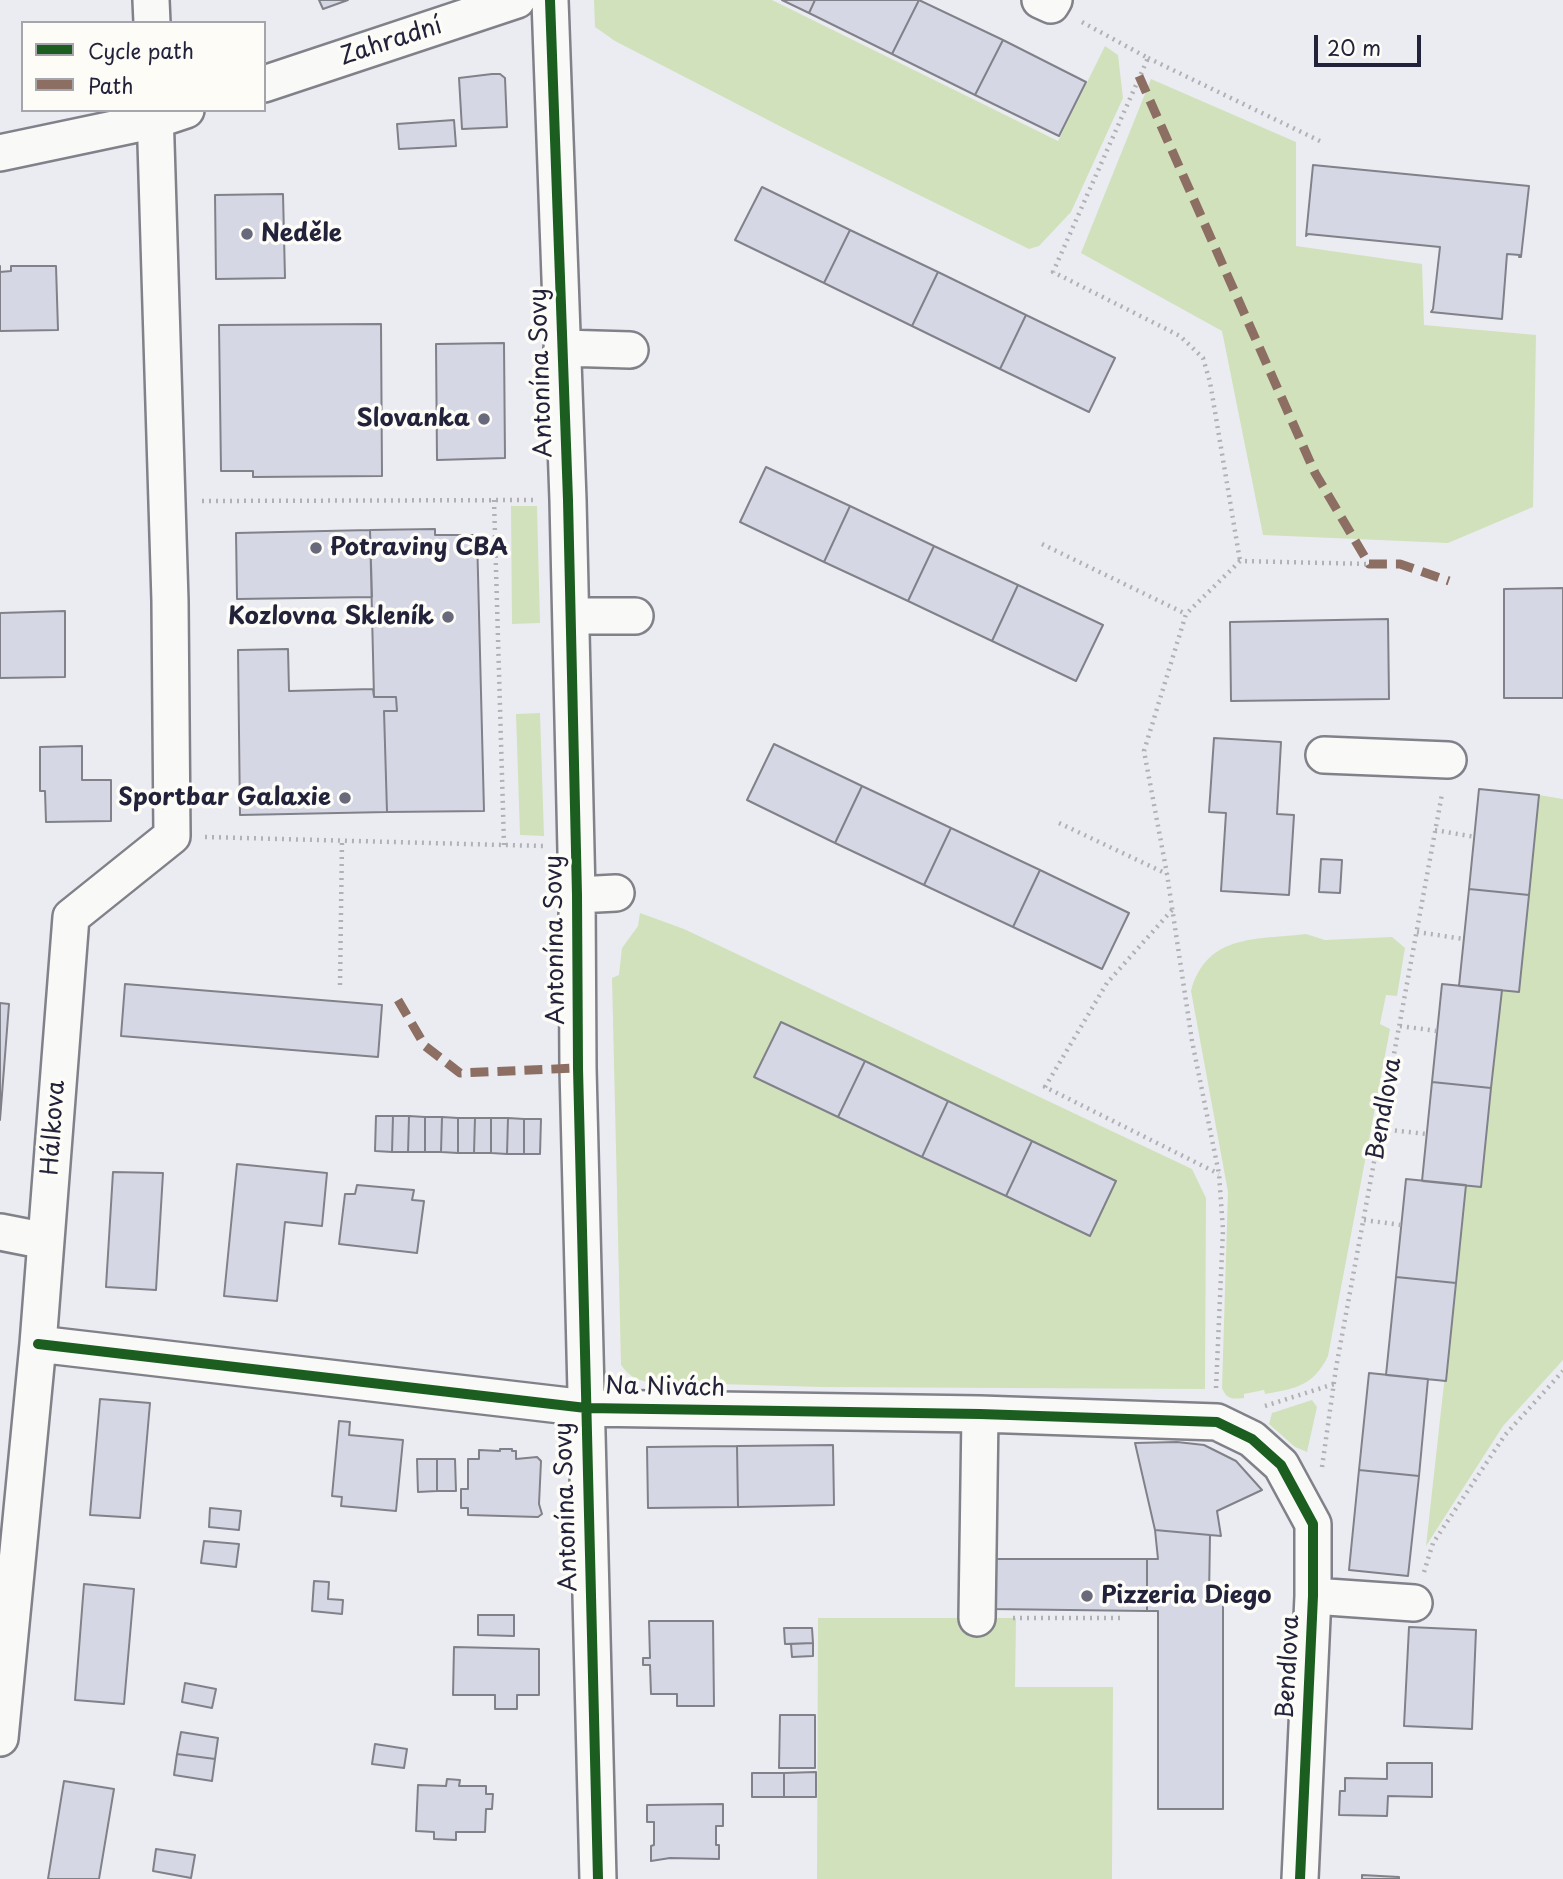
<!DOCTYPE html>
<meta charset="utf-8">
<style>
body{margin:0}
#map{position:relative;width:1563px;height:1879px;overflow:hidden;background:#ebecf2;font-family:"Playpen Sans",sans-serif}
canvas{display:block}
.legend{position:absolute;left:21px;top:21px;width:245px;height:91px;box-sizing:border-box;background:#fdfcf7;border:2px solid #a5a5ac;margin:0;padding:9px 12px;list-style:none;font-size:21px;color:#22223b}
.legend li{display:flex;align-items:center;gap:14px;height:35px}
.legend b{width:35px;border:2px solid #a5a5ac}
.scale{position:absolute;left:1314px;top:35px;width:107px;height:32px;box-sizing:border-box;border:4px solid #22223b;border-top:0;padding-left:9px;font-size:21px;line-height:24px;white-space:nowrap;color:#22223b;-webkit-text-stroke:5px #fdfcf7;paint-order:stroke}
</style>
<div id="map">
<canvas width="1563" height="1879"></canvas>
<ul class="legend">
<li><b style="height:9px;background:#1b5e20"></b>Cycle path</li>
<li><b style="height:9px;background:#8d6e63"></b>Path</li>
</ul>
<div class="scale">20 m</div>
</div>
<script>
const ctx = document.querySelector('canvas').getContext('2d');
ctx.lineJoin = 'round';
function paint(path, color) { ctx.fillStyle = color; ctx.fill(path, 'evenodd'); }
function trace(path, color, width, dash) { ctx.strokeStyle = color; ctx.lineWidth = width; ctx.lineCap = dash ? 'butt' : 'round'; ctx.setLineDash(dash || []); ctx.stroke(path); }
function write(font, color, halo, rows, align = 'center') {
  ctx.font = font + ' "Playpen Sans",sans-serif'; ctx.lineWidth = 7; ctx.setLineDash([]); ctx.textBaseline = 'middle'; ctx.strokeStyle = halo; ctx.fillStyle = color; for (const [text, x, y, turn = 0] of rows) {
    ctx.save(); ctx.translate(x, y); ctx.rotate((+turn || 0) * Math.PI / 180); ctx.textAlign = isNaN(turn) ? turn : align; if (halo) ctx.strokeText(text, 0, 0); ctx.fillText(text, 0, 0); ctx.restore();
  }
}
const green = new Path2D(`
 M594,0H772L1058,141L1105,46L1118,55L1123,98L1071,212L1039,246L1029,249L799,136L615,41L595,27Z
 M1151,79L1296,142V246L1422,264L1424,325L1536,335L1533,507L1448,543L1263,535L1222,331L1081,253Z
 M511,506H537L540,623L512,624Z
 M540,713L544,836L520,835L516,714Z
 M1539,795L1563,799V1360L1503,1426L1426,1546L1466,1185L1481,1186L1502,990L1519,991Z
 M640,913L684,929L1192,1169L1206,1198L1205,1389L821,1387L649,1382C636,1380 629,1376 621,1365L612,978L619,975L622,948L638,926Z
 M1306,934L1325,940L1392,937L1405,948L1397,996L1386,995L1380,1024L1390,1029L1328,1356C1314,1385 1296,1389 1265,1394L1264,1390L1244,1394V1398C1232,1399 1227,1400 1222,1388L1228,1192L1191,991C1207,933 1257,940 1306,934Z
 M1312,1400L1317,1407L1307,1452L1295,1447L1269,1424L1272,1413Z
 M818,1618H1016L1015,1687H1113L1112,1879H817Z`);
const building = new Path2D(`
 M319,0H348L323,9Z
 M782,0H815L809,13Z
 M815,0H919L892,54L809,13Z
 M919,0L1003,40L975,95L892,54Z
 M1003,40L1086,82L1059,136L975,95Z
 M492,74H500L505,78L507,127L462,129L459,78Z
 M454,120L456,146L399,149L397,124Z
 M1313,165L1529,186L1521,257H1519L1520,255L1507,254L1502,319L1431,312L1433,309L1440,247L1308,234L1306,236Z
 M762,187L850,230L824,283L735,240Z
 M283,194L285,278L216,279L215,195Z
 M850,230L938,272L912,326L824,283Z
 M0,266V272L11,271V266H56L58,330L0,331Z
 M938,272L1026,315L1000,369L912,326Z
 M1026,315L1115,358L1089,412L1000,369Z
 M381,324L382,476L253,477V471H221L219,325Z
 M504,343L505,458L437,460L436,344Z
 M766,467L850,506L824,562L740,522Z
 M850,506L934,546L908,601L824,562Z
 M435,529V535H477L484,811L387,812L384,711H397L396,697H374L370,530Z
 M370,530L372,597L237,599L236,533Z
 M934,546L1018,585L992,641L908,601Z
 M1018,585L1103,625L1076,681L992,641Z
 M1563,588V698H1504V589Z
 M65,611V677L0,678V613Z
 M1388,619L1389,699L1231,701L1230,622Z
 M288,649L289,691L373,689L374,697H396L397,711H384L387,812L240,815L238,650Z
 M1214,738L1281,742L1277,814L1294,815L1289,895L1221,891L1226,813L1209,812Z
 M774,744L862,786L835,843L747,800Z
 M82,746V780H111V821L46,822L45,791H40V747Z
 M862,786L951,828L924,885L835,843Z
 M1479,789L1539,795L1529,895L1469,889Z
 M951,828L1040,870L1013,927L924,885Z
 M1321,859L1342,860L1340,893L1319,892Z
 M1040,870L1129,913L1102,969L1013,927Z
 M1469,889L1529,895L1519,992L1459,986Z
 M125,984L382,1005L378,1057L121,1036Z
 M1442,984L1502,990L1491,1088L1432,1082Z
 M0,1003L9,1004L0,1120Z
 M781,1022L865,1061L838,1117L754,1077Z
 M865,1061L948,1101L922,1157L838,1117Z
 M1432,1082L1491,1088L1481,1187L1422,1181Z
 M948,1101L1032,1141L1006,1196L922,1157Z
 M376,1116H393L392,1152L375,1151Z
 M393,1116H409L408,1152H392Z
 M409,1116L425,1117V1152H408Z
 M425,1117H442L441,1152H425Z
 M442,1117L458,1118V1153L441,1152Z
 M458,1118H475L474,1153H458Z
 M475,1118H491V1153H474Z
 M491,1118H508L507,1154L491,1153Z
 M508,1118L524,1119V1154H507Z
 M524,1119H541L540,1154H524Z
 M1032,1141L1116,1181L1090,1236L1006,1196Z
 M237,1164L327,1173L322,1226L285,1222L277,1301L224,1296Z
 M113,1172L163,1173L156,1290L106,1287Z
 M1406,1179L1466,1185L1456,1283L1396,1277Z
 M357,1185L414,1190L412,1200L424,1201L417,1253L339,1244L345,1194H355Z
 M1396,1277L1456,1283L1446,1381L1386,1375Z
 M1369,1373L1428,1379L1419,1476L1359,1470Z
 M100,1399L150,1403L140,1518L90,1515Z
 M339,1421L350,1422L349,1435L403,1440L396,1511L341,1506L342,1497L332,1496Z
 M1177,1442L1204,1445L1236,1461L1262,1490L1217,1511L1221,1536L1155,1530L1135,1443Z
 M833,1445L834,1505L738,1507L737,1446Z
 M737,1446L738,1507L648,1508L647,1447Z
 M500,1449H512V1451H516V1459L537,1457L541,1461L539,1504L542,1514L538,1517L468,1515V1508H461V1489H468V1459H479V1450L500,1451Z
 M417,1459H437V1491L418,1492Z
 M437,1459H455L456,1491H437Z
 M1359,1470L1419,1476L1408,1576L1349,1570Z
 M210,1508L241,1511L239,1530L209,1527Z
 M1155,1530L1210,1535L1209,1596H1223V1809H1158V1611H1147V1559H1158Z
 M204,1541L239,1544L236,1567L201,1563Z
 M990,1559H1147V1611L991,1609Z
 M314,1581L329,1582L328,1599L343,1600L342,1614L312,1611Z
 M84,1584L134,1589L124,1704L75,1700Z
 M478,1615H514V1636L478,1635Z
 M649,1621H713L714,1706H677V1694H651L650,1665H643V1658H650Z
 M1409,1627L1476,1630L1472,1729L1404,1726Z
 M784,1628H812L813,1643L785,1644Z
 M813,1643V1656L792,1657L791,1644Z
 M454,1647L539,1649V1695H517V1709H495V1695H453Z
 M185,1683L216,1689L212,1708L182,1702Z
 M780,1715H815V1768H779Z
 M181,1732L218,1738L215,1759L177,1754Z
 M375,1744L407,1749L404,1768L372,1764Z
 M177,1754L215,1759L212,1781L174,1775Z
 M1387,1763H1432V1797L1388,1796L1387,1816L1339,1815L1340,1791H1345V1778L1387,1779Z
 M816,1772V1797H784V1773Z
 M752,1773H784V1797H752Z
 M447,1779L460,1780L459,1786H486V1794H493L492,1809H486L485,1832H456V1840L434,1839V1832L416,1831L418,1785L446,1786Z
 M64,1781L114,1789L99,1879H48Z
 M723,1804V1826H716V1845H719V1859L670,1858L651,1861V1846L654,1845V1822H647V1805Z
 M156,1849L195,1855L191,1878L153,1871Z
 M1362,1875L1399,1877V1879H1362Z`);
const path = new Path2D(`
 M1082,22L1148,58L1053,272L1180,336L1203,358L1210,382L1240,561
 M1148,58L1322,142
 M494,500L504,845
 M202,501L533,500
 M1042,544L1186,614
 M1059,823L1167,874
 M1435,830L1475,837
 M205,837L543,846
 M1172,910L1107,983L1045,1087L1219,1174
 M1417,932L1464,939
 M340,985L342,841
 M1400,1026L1437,1031
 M1381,1129L1426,1134
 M1364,1220L1401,1225
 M1216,1388L1223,1230L1219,1174L1192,1041L1167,874L1144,751L1186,614L1240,561L1369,564
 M1265,1406L1334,1384
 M1322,1467L1336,1368L1442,794
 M1424,1572L1433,1543L1505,1435L1563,1371
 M1013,1618H1120`);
const minor = new Path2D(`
 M151,0L152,23
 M550,0L568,500L577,895L578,1068L598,1879
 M1040,0L1051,5L1054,0
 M264,84L517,0
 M0,153L156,120L186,110
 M562,348L630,350
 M571,616H635
 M1324,755L1448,760
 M577,895L616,893
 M0,1232L46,1241
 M38,1344L586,1408L980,1414L1217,1422L1252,1439L1281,1465L1313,1524V1596L1300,1879
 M1313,1596L1414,1603
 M977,1618L980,1414
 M0,1738L38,1344L71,917L172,836L170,601L155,110`);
const quiet = new Path2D(`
 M1139,76L1315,473L1369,564H1400L1449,581
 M398,1000L425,1046L460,1073L578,1068`);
const cycleway = new Path2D(`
 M550,0L568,500L577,895L578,1068L598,1879
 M38,1344L586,1408L980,1414L1217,1422L1252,1439L1281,1465L1313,1524V1596L1300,1879`);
const markers = [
 [247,234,7,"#68697b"],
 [484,419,7,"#68697b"],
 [316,548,7,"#68697b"],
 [448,617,7,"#68697b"],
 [345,798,7,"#68697b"],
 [1087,1596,7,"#68697b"]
];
const streetNames = [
 ["Zahradní",391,42,-18],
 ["Antonína Sovy",542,373,-92],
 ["Antonína Sovy",556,940,-91],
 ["Bendlova",1385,1109,-80],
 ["Hálkova",54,1128,-86],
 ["Na Nivách",665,1388,1],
 ["Antonína Sovy",567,1507,-92],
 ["Bendlova",1289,1667,-87]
];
const poiNames = [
 ["Neděle",261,234],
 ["Slovanka",470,419,"right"],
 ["Potraviny CBA",330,548],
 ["Kozlovna Skleník",434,617,"right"],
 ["Sportbar Galaxie",331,798,"right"],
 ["Pizzeria Diego",1101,1596]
];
paint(green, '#d1e1bc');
paint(building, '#d5d7e4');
trace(building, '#818189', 2);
trace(minor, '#818189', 40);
trace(path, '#b1b1b5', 4.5, [2, 5]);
trace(minor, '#f9f9f8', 35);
trace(quiet, '#8d6e63', 9, [18, 9]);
trace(cycleway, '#1b5e20', 10);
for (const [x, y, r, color] of markers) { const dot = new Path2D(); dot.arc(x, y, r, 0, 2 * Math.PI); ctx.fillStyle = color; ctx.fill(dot); trace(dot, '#fdfcf7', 2.5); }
write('24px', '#22223b', '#fdfcf7', streetNames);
write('bold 24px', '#22223b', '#fdfcf7', poiNames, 'left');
</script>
